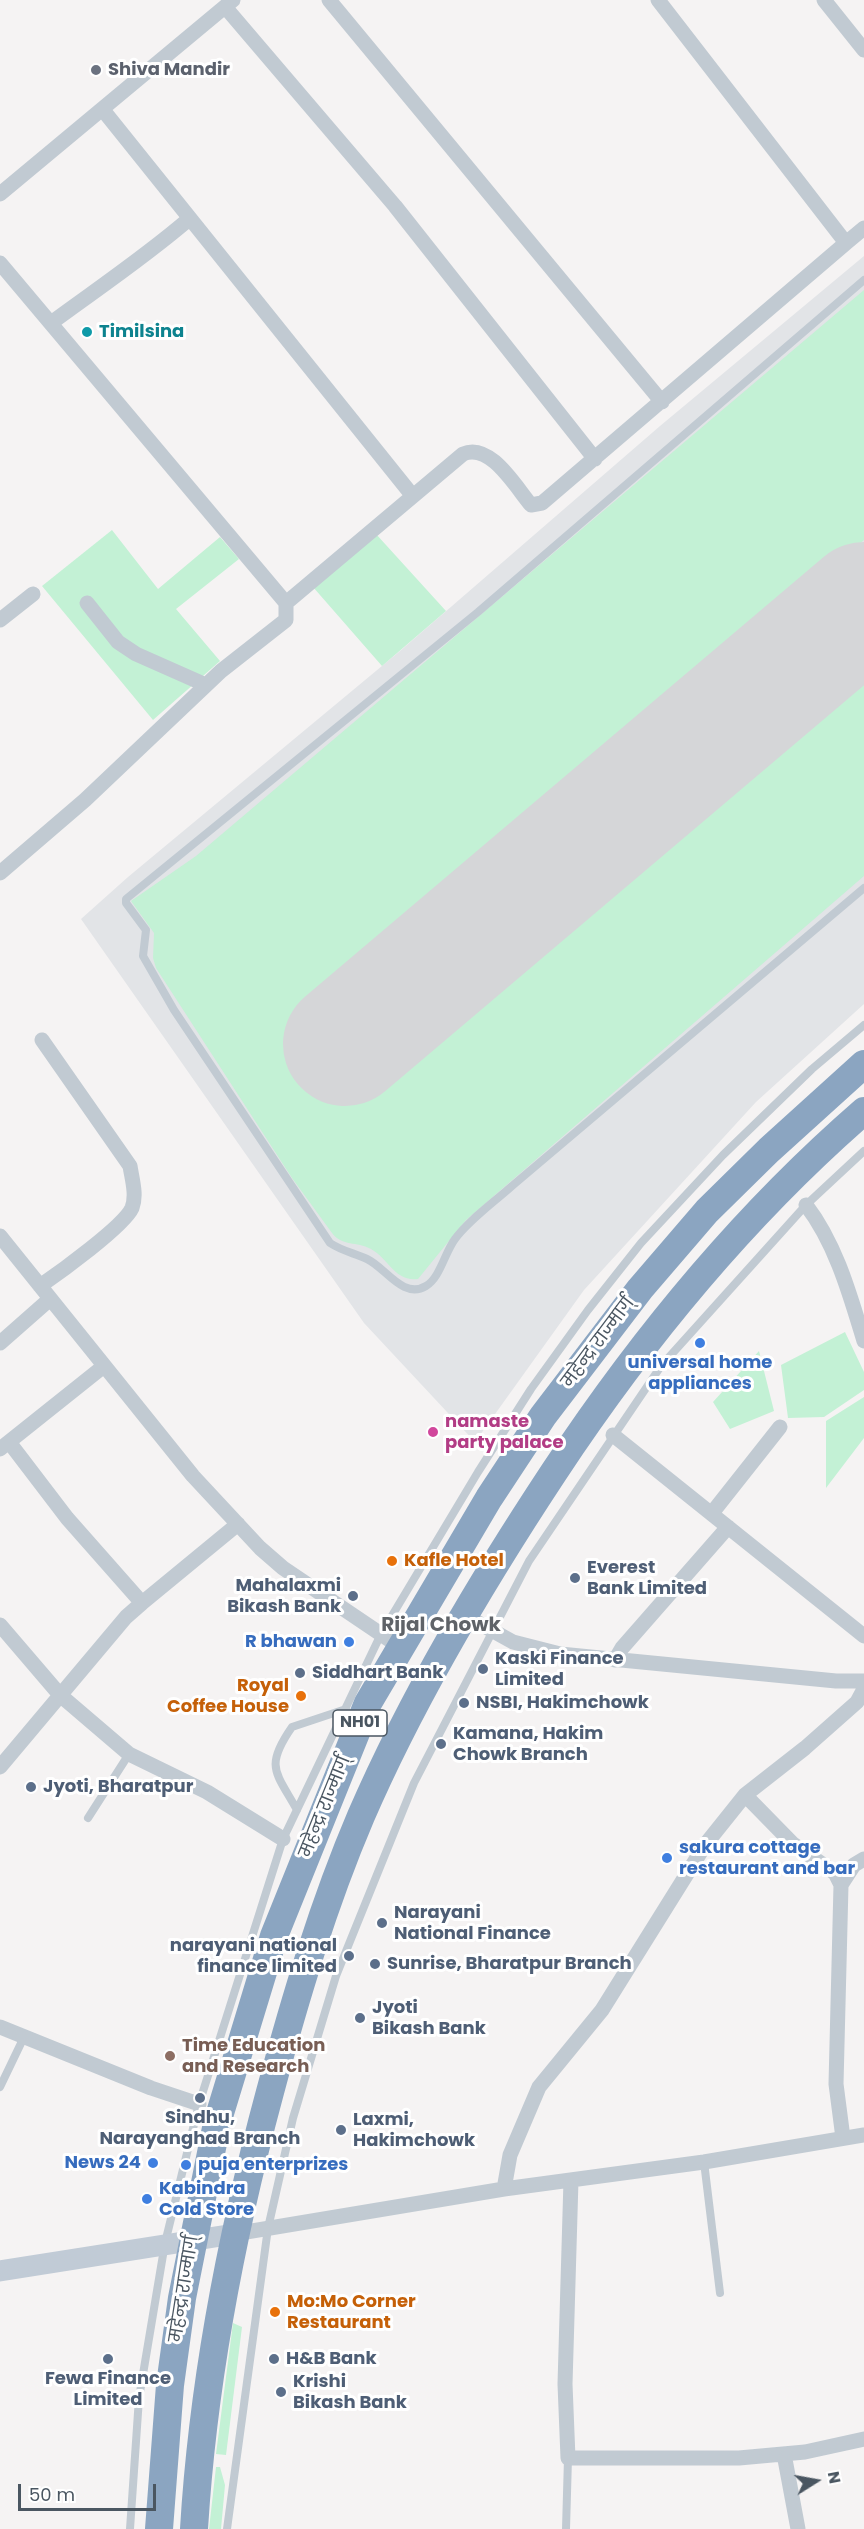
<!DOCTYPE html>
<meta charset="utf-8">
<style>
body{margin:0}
#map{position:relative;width:864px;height:2529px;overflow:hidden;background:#f5f3f3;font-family:Poppins,sans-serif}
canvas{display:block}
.north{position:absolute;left:786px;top:2451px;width:60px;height:60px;-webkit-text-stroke:4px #fff;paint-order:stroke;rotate:79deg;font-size:16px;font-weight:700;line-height:24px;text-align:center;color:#4a5661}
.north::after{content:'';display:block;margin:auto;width:21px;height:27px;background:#4a5661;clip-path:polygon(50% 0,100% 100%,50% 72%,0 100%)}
.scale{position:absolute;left:18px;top:2484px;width:138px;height:27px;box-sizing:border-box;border:3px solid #4a5661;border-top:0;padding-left:8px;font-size:18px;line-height:21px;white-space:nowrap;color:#4a5661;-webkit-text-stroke:4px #fff;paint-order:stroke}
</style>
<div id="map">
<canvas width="864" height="2529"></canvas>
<div class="north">N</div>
<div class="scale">50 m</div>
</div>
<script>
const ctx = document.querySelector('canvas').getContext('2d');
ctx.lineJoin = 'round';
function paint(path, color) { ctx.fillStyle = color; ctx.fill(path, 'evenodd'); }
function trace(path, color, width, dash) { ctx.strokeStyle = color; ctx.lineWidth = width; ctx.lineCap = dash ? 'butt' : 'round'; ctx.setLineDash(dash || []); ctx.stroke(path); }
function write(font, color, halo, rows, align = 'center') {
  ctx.font = font + ' Poppins,"Noto Sans Devanagari",sans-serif'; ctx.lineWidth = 6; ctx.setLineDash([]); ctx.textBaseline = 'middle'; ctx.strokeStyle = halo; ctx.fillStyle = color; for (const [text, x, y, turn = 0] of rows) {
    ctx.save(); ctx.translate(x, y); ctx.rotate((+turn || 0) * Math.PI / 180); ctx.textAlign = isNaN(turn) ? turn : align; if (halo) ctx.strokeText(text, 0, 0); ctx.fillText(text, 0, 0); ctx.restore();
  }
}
const airport = new Path2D(`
 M864,256V1004L756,1102L584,1290L475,1442L364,1323L81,919L128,877L400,651L660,426Z`);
const green = new Path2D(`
 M864,290V540L305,1016L360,1076L864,647V876L466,1220L418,1279C395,1282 389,1259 371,1249C356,1241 343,1247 332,1233L292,1178L156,968L153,958L154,933L131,901L196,856Z
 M112,530L158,589L220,537L239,559L176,609L220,661L153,720L42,586Z
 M376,534L446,611L382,666L313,587Z
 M845,1332L864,1372V1390L824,1417L788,1418L781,1365Z
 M759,1351L774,1411L730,1429L713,1402Z
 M864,1397V1438L826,1488V1421Z
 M233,2323L242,2327L226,2455L216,2454Z
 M216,2467H220L225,2485L221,2529H209Z`);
const runway = new Path2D(`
 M345,1044L864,604`);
const lane = new Path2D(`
 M864,280L478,612L126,899V903L146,930L143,956L174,1010L330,1243C342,1251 354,1253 367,1259C385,1267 403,1300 426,1286C440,1278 445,1252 455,1239C469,1220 493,1203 512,1186L864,888
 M297,1810C276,1772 264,1767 292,1727L346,1709
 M88,1818L129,1754
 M0,2087L24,2037
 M704,2162L720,2293
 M130,2529L139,2398L165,2243L199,2104L283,1839L381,1634L478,1472L531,1389L588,1310L641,1243L723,1155L812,1069L864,1025
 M227,2529L268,2228L293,2118L336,1976L414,1783L529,1561L661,1366L806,1205L864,1151
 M566,2529L568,2458`);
const street = new Path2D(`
 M329,0L662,402
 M824,0L864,50
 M226,8L395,206L595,459
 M103,110L412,495
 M0,194L233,0
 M846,243L864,228
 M0,263L286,603
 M51,323C97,289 145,257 189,219
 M87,603L118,642L136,654L206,685
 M0,620L33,594
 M0,873L85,800L221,671L286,620V603L463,454C490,442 515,486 531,505L542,503L846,243L658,0
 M806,1205C836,1244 850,1295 864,1341
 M0,1236L193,1476L260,1548L283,1568L400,1647
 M40,1286C59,1273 124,1226 132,1208C137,1195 132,1179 130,1166L42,1040
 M0,1343L50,1299
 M613,1435L864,1636
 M0,1449L104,1366
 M712,1513L780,1427
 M142,1603L238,1524
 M466,1616L513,1642L560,1654L836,1681H864
 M0,1625L60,1695L129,1754L207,1792L283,1839
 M615,1660L622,1648L728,1527
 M0,1767L126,1617L142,1603L67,1518L9,1442
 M745,1795L793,1844L835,1873L841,1885
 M0,2027L151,2088L199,2104
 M843,2138L836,2084L841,1885L854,1865L864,1859
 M571,2180L565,2384L568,2458H739L805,2452L864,2439
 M504,2189L510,2155L539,2087L602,2010L705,1845L745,1795L805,1748L857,1702L864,1689
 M234,2234L504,2189L704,2162L864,2135
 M784,2454L798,2529`);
const secondary = new Path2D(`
 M0,2271L234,2234`);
const highway = new Path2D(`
 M159,2529L170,2385L182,2298L217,2123L274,1936L368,1703L489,1498L543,1416L640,1289L707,1211L769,1150L864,1064
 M194,2529C203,2380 231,2236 270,2092C295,1999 323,1905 361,1816C413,1696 482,1581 554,1472C642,1339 743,1216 864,1111`);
const markers = [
 [96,70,6,"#6b7280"],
 [87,332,6,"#0f9aa8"],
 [700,1343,6,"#3f7fe0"],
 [433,1432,6,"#d1479c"],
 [392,1561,6,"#e8710a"],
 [575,1578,6,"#5c6f8a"],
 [353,1596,6,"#5c6f8a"],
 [349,1642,6,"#3f7fe0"],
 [483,1669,6,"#5c6f8a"],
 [300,1673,6,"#5c6f8a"],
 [301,1696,6,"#e8710a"],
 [464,1703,6,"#5c6f8a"],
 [441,1744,6,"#5c6f8a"],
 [31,1787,6,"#5c6f8a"],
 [667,1858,6,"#3f7fe0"],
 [382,1923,6,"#5c6f8a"],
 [349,1956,6,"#5c6f8a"],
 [375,1964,6,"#5c6f8a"],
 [360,2018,6,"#5c6f8a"],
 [170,2056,6,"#8d6e63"],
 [200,2098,6,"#5c6f8a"],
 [341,2130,6,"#5c6f8a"],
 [153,2163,6,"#3f7fe0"],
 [186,2165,6,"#3f7fe0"],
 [147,2199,6,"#3f7fe0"],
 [275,2312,6,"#e8710a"],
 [108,2359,6,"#5c6f8a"],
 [274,2359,6,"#5c6f8a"],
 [281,2392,6,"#5c6f8a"]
];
const shields = [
 [360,1723,54]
];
const shieldNames = [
 ["NH01",360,1723]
];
const worshipNames = [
 ["Shiva Mandir",108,70]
];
const cultureNames = [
 ["Timilsina",99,332]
];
const streetNames = [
 ["महेन्द्र राज्मार्ग्",599,1343,-53],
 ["महेन्द्र राज्मार्ग्",326,1807,-68],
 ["महेन्द्र राज्मार्ग्",185,2289,-81]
];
const shopNames = [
 ["universal home",700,1363,"center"],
 ["appliances",700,1384,"center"],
 ["R bhawan",337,1642,"right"],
 ["sakura cottage",679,1848],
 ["restaurant and bar",679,1869],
 ["News 24",141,2163,"right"],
 ["puja enterprizes",198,2165],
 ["Kabindra",159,2189],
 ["Cold Store",159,2210]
];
const hotelNames = [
 ["namaste",445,1422],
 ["party palace",445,1443]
];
const foodNames = [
 ["Kafle Hotel",404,1561],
 ["Royal",289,1686,"right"],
 ["Coffee House",289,1707,"right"],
 ["Mo:Mo Corner",287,2302],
 ["Restaurant",287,2323]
];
const serviceNames = [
 ["Everest",587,1568],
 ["Bank Limited",587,1589],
 ["Mahalaxmi",341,1586,"right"],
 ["Bikash Bank",341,1607,"right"],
 ["Kaski Finance",495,1659],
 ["Limited",495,1680],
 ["Siddhart Bank",312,1673],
 ["NSBI, Hakimchowk",476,1703],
 ["Kamana, Hakim",453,1734],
 ["Chowk Branch",453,1755],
 ["Jyoti, Bharatpur",43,1787],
 ["Narayani",394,1913],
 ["National Finance",394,1934],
 ["narayani national",337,1946,"right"],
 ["finance limited",337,1967,"right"],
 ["Sunrise, Bharatpur Branch",387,1964],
 ["Jyoti",372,2008],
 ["Bikash Bank",372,2029],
 ["Sindhu,",200,2118,"center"],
 ["Narayanghad Branch",200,2139,"center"],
 ["Laxmi,",353,2120],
 ["Hakimchowk",353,2141],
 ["H&B Bank",286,2359],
 ["Fewa Finance",108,2379,"center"],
 ["Limited",108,2400,"center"],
 ["Krishi",293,2382],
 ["Bikash Bank",293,2403]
];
const educationNames = [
 ["Time Education",182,2046],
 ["and Research",182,2067]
];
const neighbourhoodNames = [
 ["Rijal Chowk",441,1626]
];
paint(airport, '#e2e4e7');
paint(green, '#c3f1d5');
trace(runway, '#d5d6d8', 124);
trace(lane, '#c1cad2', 8);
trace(street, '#c1cad2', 15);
trace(secondary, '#c1cbd6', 21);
trace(highway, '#8ba5c1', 28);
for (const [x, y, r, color] of markers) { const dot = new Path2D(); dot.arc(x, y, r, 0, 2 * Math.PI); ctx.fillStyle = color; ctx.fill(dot); trace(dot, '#fff', 2); }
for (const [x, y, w] of shields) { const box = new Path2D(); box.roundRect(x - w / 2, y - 13, w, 26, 4.5); ctx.fillStyle = '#fff'; ctx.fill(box); trace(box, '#4a5661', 1.5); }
write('bold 16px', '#4a5661', null, shieldNames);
write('bold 18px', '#5b616d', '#fff', worshipNames, 'left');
write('bold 18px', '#0d838f', '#fff', cultureNames, 'left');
write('18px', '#4a5661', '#fff', streetNames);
write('bold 18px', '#366cbe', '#fff', shopNames, 'left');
write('bold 18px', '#b23c85', '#fff', hotelNames, 'left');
write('bold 18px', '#c56008', '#fff', foodNames, 'left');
write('bold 18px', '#4e5e75', '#fff', serviceNames, 'left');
write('bold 18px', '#785e54', '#fff', educationNames, 'left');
write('bold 20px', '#5f6368', '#fff', neighbourhoodNames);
</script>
